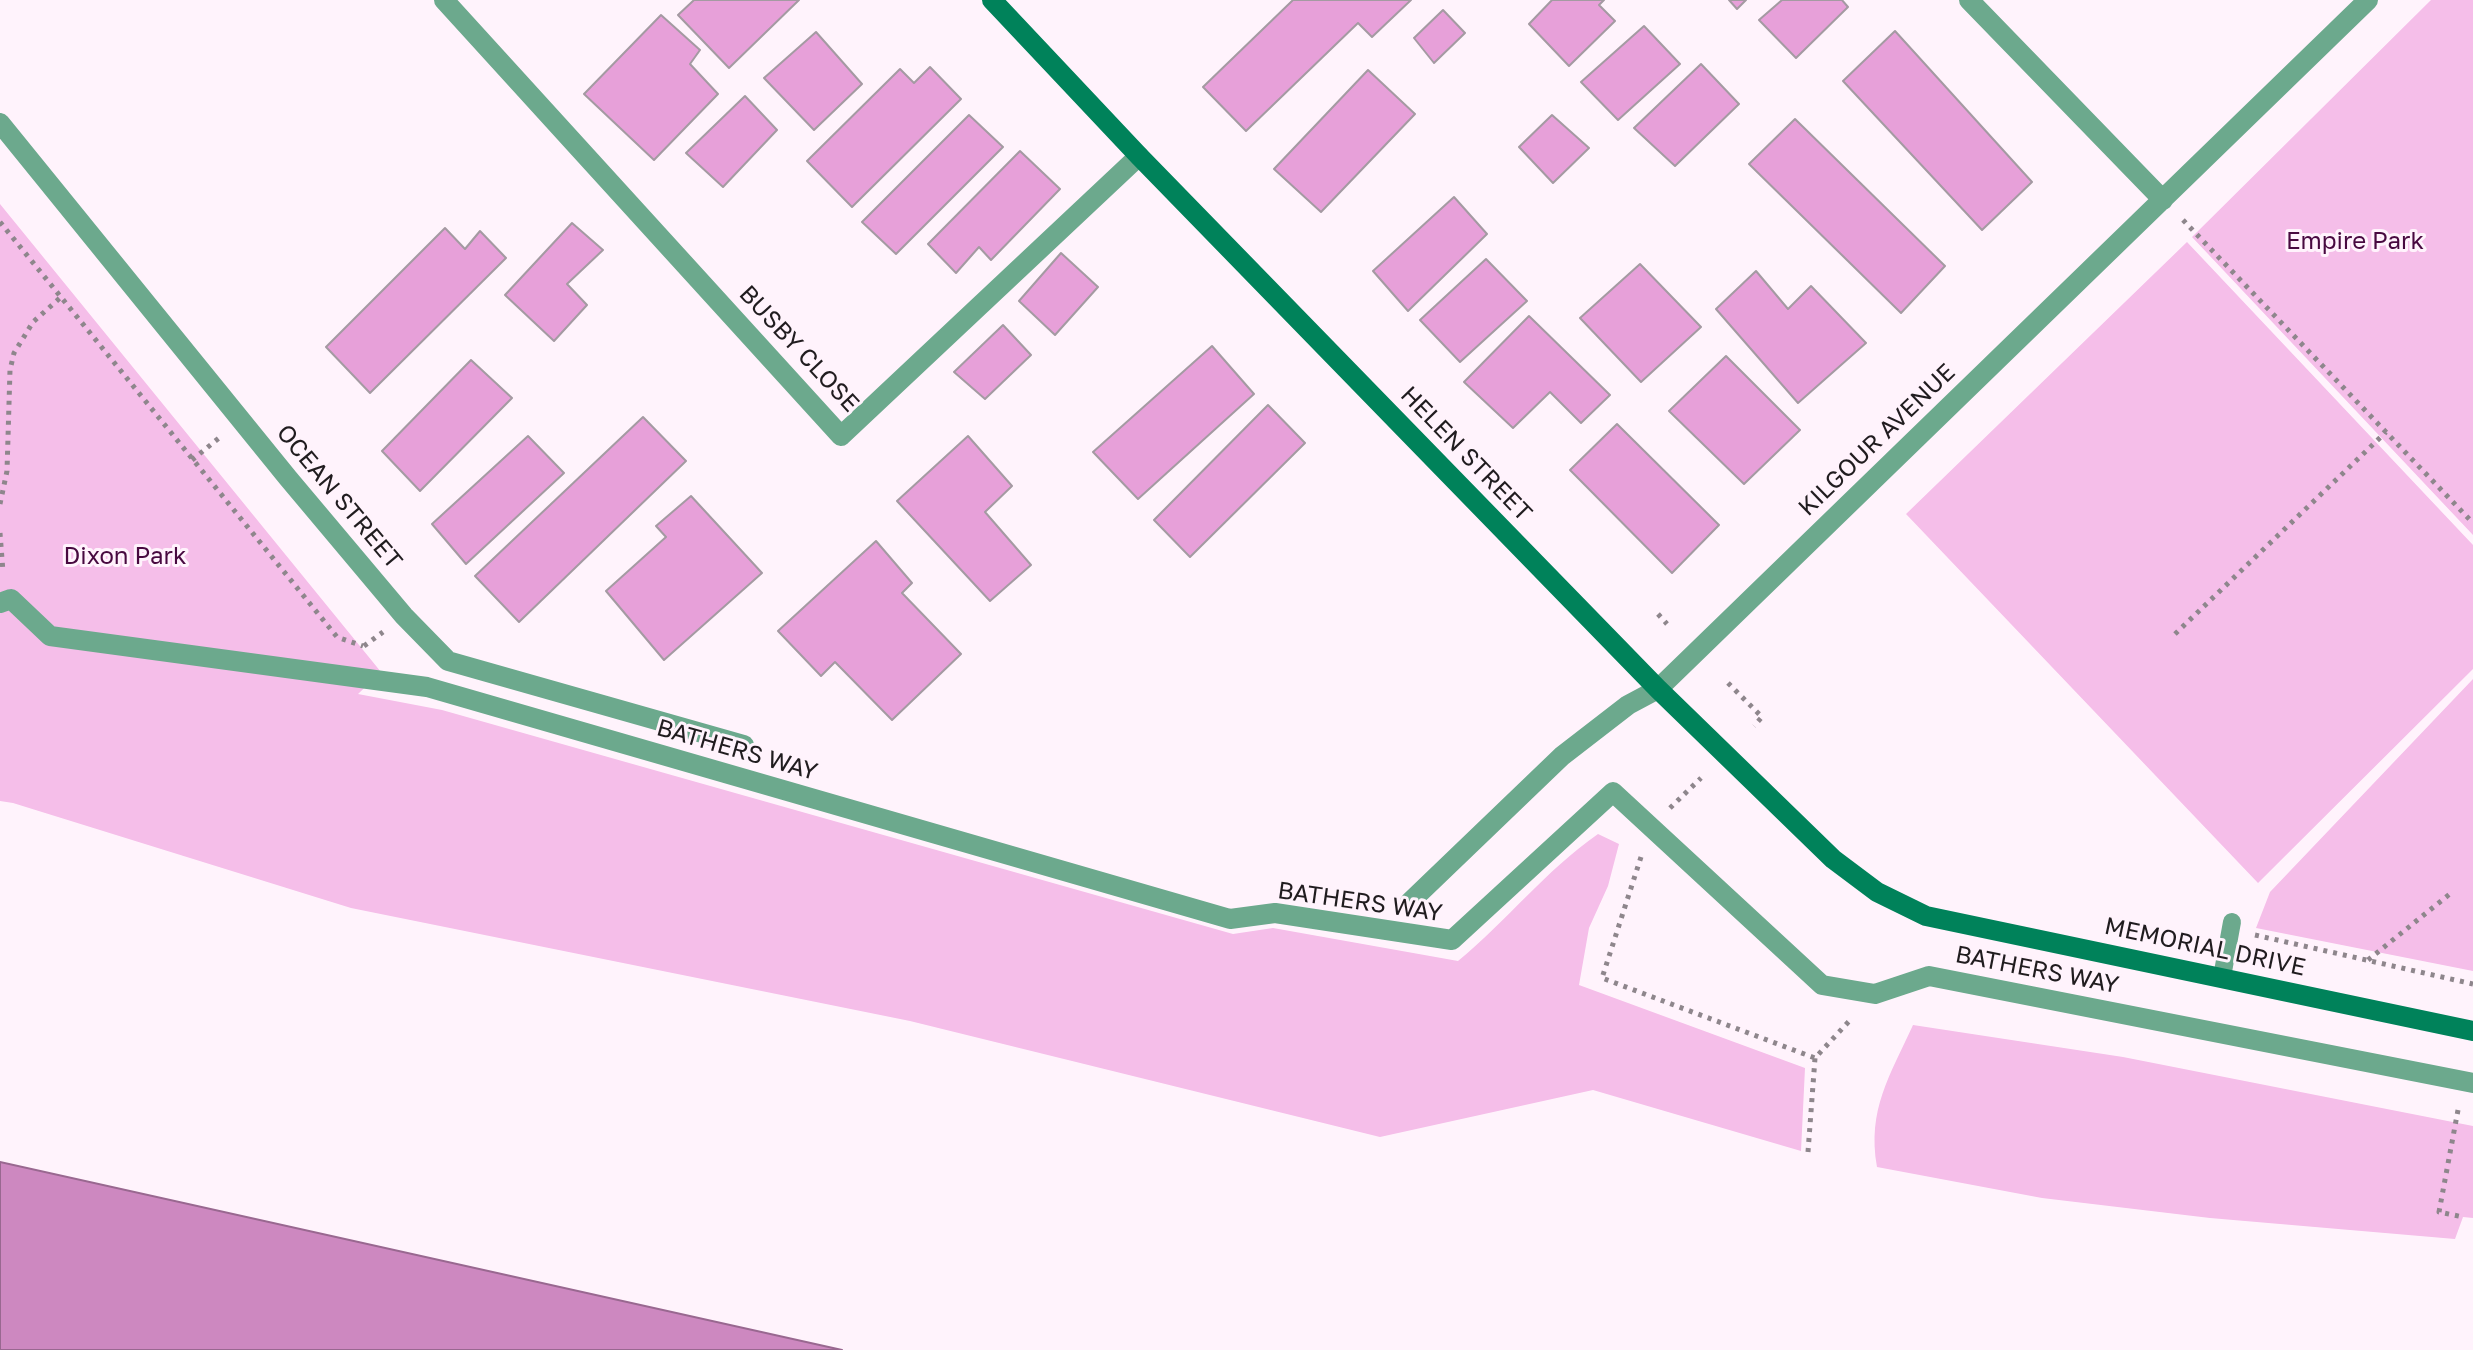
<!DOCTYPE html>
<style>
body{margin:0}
canvas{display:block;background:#fff3fc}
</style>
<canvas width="2473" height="1350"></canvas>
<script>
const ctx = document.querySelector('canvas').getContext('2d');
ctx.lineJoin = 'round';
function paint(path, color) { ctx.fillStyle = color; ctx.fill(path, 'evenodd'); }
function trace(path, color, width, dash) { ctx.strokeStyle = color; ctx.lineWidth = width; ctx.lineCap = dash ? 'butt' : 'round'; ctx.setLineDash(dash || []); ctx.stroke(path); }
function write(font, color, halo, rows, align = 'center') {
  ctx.font = font + ' "Golos Text",sans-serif'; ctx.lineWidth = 6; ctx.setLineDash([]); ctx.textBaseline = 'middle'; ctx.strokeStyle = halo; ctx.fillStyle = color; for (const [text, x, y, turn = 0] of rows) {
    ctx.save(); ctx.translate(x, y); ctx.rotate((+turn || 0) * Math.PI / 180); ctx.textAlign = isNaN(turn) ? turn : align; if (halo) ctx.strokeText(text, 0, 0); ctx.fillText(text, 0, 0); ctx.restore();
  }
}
const green = new Path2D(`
 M2431,0H2473V535L2192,237Z
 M0,204L381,672L358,694L442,710L1233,934L1273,928L1458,961C1507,921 1546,870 1598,834L1619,844L1608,886L1589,928L1579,985L1805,1068L1801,1151L1593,1090L1380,1137L910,1021L351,908L13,803L0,801Z
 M2187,242L2473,545V669L2258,883L1906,514Z
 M2473,679V971L2256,928L2270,892Z
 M1913,1025L2123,1057L2473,1126V1218L2463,1217L2455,1239L2210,1218L2042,1198L1877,1167C1867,1109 1890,1076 1913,1025Z`);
const water = new Path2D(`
 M0,1162L842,1350H0Z`);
const building = new Path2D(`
 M694,0H799L729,68L678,15Z
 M1293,0H1411L1372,37L1358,23L1246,131L1203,87Z
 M1552,0H1604L1599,5L1615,21L1569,66L1529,24Z
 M1729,0H1746L1737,9Z
 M1782,0H1842L1848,7L1796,58L1759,20Z
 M1443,10L1465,33L1434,63L1414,38Z
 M661,15L700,50L690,64L718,94L654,160L584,94Z
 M1644,26L1680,64L1618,120L1581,82Z
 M1895,31L2032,182L1982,230L1843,81Z
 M816,32L862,84L814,130L764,78Z
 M1701,64L1739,104L1675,166L1634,128Z
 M930,67L961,99L852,207L807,161L900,69L914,83Z
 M1368,70L1415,114L1321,212L1274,169Z
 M745,96L777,130L723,187L686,153Z
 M969,115L1003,147L896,254L862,222Z
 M1552,115L1589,148L1553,183L1519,147Z
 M1795,119L1945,266L1901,313L1749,164Z
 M1020,151L1060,189L991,260L979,247L956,273L928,244Z
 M1454,197L1487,234L1408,311L1373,271Z
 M572,223L603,250L567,284L587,305L554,341L505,295Z
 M445,228L465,249L480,231L506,258L370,393L326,347Z
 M1061,253L1098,287L1055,335L1019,301Z
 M1486,259L1527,301L1460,362L1420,320Z
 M1640,264L1701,327L1641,382L1580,318Z
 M1756,271L1788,309L1811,286L1866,343L1798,403L1716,309Z
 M1529,316L1610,395L1581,423L1550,392L1513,428L1464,382Z
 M1003,325L1031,355L985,399L954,372Z
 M1212,346L1254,394L1138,499L1093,452Z
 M1726,356L1800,430L1744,484L1669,411Z
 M471,360L512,398L420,491L382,451Z
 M1268,405L1305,443L1190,557L1154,520Z
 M643,417L686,461L519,622L475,576Z
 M1617,424L1719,525L1672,573L1570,470Z
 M528,436L564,473L466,564L432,524Z
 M968,436L1012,486L985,512L1031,565L990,601L897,501Z
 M691,496L762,573L664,660L606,591L666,537L656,526Z
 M876,541L912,583L902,593L961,654L892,720L835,662L821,676L778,631Z`);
const path = new Path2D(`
 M2183,220L2473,523
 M0,222L337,637L363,646
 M192,460L219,438
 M0,504L7,471L10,370L14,353L33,322L61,297
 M0,533L3,572
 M1658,614L1667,624
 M2175,634L2386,432
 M364,646L383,632
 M1728,683L1762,717L1754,726
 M1670,808L1701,778
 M1641,857L1602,978L1815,1058L1852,1018
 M2255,935L2473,984
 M2368,960L2451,893
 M2458,1110L2439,1212L2463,1217
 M1808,1152L1815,1058`);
const service = new Path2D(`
 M2222,977L2232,922`);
const pedestrian = new Path2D(`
 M0,603L11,599L50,636L427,687L1230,919L1275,913L1452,940L1613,792L1822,985L1875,994L1929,976L2473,1083`);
const minor = new Path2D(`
 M444,0L841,436L1139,156
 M1969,0L2163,200
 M0,123L288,478L404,616L448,661L744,745
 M1410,902L1562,756L1628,705L1658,689L2368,0`);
const secondary = new Path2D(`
 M992,0L1139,156L1658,689L1833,859L1877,892L1926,916L2473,1031`);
const parkNames = [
 ["Empire Park",2355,241],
 ["Dixon Park",125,556]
];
const streetNames = [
 ["BUSBY CLOSE",799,349,47],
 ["KILGOUR AVENUE",1877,440,-44],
 ["HELEN STREET",1466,454,46],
 ["OCEAN STREET",339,497,50],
 ["BATHERS WAY",737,750,16],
 ["BATHERS WAY",1360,902,8],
 ["MEMORIAL DRIVE",2205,947,12],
 ["BATHERS WAY",2037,970,11]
];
paint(green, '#f5bee9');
paint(water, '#cd88c0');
trace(water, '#996890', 2);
paint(building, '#e7a0d9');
trace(building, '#a49aa2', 2);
trace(path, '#8e868c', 5, [4, 6]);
trace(service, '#6ca98d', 18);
trace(pedestrian, '#6ca98d', 20);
trace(minor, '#6ca98d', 20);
trace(secondary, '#00825a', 20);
write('24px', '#480940', '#fff3fc', parkNames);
write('24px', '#201c1f', '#fff3fc', streetNames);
</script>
